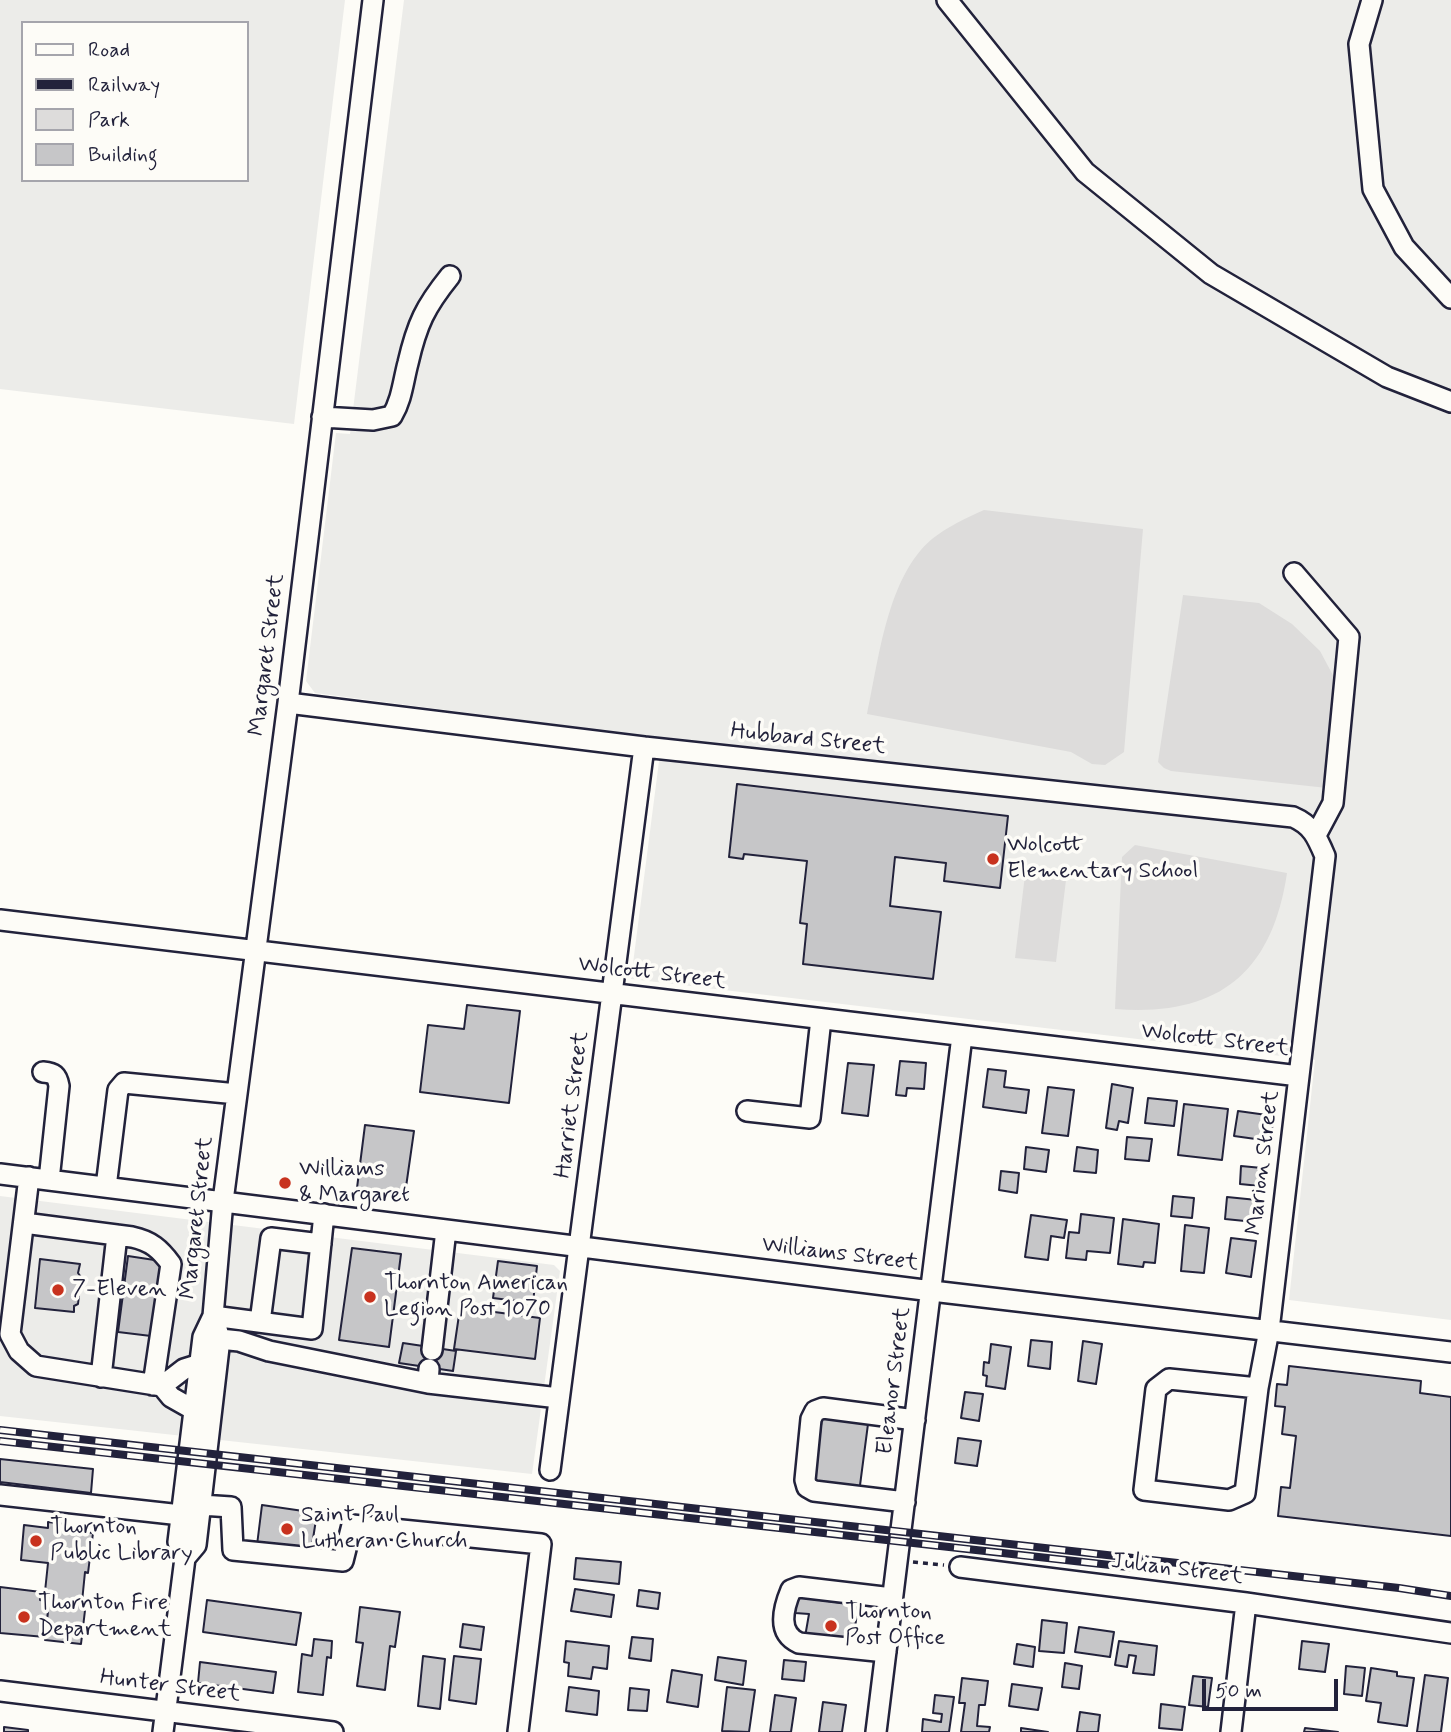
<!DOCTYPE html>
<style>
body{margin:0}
#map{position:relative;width:1451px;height:1732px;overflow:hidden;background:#fdfcf7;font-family:Mynerve,sans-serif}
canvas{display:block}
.legend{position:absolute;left:21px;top:21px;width:228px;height:161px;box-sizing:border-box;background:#fdfcf7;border:2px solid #a5a5ac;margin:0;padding:9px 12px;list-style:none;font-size:21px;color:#22223b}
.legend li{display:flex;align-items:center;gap:14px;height:35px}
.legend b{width:35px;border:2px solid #a5a5ac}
.scale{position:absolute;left:1202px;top:1679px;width:136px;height:32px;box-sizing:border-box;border:4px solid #22223b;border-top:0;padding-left:9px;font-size:21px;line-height:24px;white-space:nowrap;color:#22223b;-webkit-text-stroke:5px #fdfcf7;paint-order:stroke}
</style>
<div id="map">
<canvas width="1451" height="1732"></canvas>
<ul class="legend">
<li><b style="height:9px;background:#fdfcf7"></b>Road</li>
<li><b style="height:9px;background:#22223b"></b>Railway</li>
<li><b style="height:19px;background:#dddcdb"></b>Park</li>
<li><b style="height:19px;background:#c6c6c8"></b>Building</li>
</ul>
<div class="scale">50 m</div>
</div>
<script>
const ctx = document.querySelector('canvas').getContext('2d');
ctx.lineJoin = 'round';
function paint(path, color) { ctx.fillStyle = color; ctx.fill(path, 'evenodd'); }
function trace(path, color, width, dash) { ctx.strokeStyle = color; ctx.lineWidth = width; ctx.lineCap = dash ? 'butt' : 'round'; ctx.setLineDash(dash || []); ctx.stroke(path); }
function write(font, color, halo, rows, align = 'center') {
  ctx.font = font + ' Mynerve,sans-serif'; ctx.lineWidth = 7; ctx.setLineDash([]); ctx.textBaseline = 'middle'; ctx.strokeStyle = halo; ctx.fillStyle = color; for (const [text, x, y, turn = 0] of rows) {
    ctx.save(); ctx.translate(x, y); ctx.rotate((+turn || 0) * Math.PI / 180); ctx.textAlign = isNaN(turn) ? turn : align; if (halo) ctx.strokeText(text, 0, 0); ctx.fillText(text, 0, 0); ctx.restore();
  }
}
const built = new Path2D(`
 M0,0H345L294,424L0,389ZM23,23H247V180H23Z
 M404,0H1451V1320L1289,1300L1315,1060L631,979L662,738L315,693L306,681L336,433L350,434Z
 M0,1196L554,1265L560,1271L532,1474L0,1416Z`);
const green = new Path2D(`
 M984,510L1143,529L1124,752L1105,765L1092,764L1071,752L867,714C879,659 887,577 932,539C947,527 966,518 984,510Z
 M1183,595L1259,603L1292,624L1320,651L1336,681L1327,788L1171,771L1164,768L1158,762Z
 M1135,845L1287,873C1272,975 1216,1017 1115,1009L1122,857Z
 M1025,875L1066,880L1056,962L1015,958Z`);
const building = new Path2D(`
 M737,784L1008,816L1000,888L944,881L946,863L895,857L890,906L941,912L933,979L803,964L807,924L800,923L807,861L744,854L743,859L729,857Z
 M467,1005L520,1011L509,1103L420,1092L428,1025L464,1029Z
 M900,1061L926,1063L924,1089L907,1088L906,1096L896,1095Z
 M848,1063L874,1065L868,1116L842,1113Z
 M988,1069L1006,1071L1004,1087L1029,1090L1026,1113L983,1107Z
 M1112,1084L1133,1088L1128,1123L1119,1121L1117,1130L1106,1128Z
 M1048,1087L1074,1090L1068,1136L1042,1133Z
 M1148,1098L1177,1101L1174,1126L1145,1123Z
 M1184,1104L1228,1109L1222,1160L1178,1155Z
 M1238,1111L1274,1116L1270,1141L1234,1136Z
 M365,1125L414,1131L405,1194L357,1188Z
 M1127,1137L1152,1139L1149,1161L1125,1159Z
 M1026,1147L1049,1150L1046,1172L1024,1169Z
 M1077,1147L1098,1150L1096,1173L1074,1171Z
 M1241,1166L1262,1168L1260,1186L1240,1184Z
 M1001,1171L1019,1173L1017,1193L999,1190Z
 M1173,1196L1194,1198L1192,1218L1171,1216Z
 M1227,1197L1257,1200L1255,1222L1225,1219Z
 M1081,1214L1114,1218L1110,1253L1087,1251L1086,1260L1066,1258L1069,1232L1079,1233Z
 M1031,1215L1067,1220L1064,1238L1051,1236L1048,1260L1025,1257Z
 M1123,1219L1159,1224L1155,1263L1144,1262L1143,1267L1118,1264Z
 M1185,1225L1209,1228L1204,1273L1181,1271Z
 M1231,1238L1256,1241L1251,1277L1226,1273Z
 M352,1248L401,1254L389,1347L339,1340Z
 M128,1256L161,1261L151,1336L118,1332Z
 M40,1259L80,1264L78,1273L81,1277L78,1304L74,1306V1312L35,1308Z
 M498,1261L537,1266L533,1303L493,1298Z
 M464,1308L540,1318L535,1359L454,1349L459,1315Z
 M1031,1340L1052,1342L1050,1369L1028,1366Z
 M1083,1341L1102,1344L1096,1384L1078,1381Z
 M403,1343L456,1351L453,1371L399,1363Z
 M991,1344L1011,1347L1005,1389L986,1386L987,1376L983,1375L984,1362L989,1363Z
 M1289,1366L1421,1381L1420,1393L1451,1397V1536L1278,1516L1281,1487L1290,1488L1296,1436L1282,1434L1285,1407L1275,1406L1277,1384L1287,1385Z
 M965,1392L983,1394L979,1421L961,1418Z
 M822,1418L868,1424L859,1493L813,1487Z
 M958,1438L981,1441L977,1466L955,1463Z
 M0,1459L93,1469L91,1493L0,1482Z
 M262,1505L317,1513L311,1552L257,1545Z
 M48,1522L72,1525V1531L93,1533L88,1573L85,1572L82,1602H86L81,1644L45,1640L49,1602L44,1601L48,1563L21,1560L24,1525L48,1528Z
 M576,1558L621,1562L619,1584L574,1579Z
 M0,1587L41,1592L40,1600L49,1602L45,1637L0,1633Z
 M575,1589L614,1595L611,1617L571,1611Z
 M639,1590L660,1593L658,1609L637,1606Z
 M797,1597L858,1605L853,1643L805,1637L809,1614L795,1613Z
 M207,1600L301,1613L296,1645L203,1632Z
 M360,1607L400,1612L395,1647L390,1646L385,1690L357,1686L363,1643L356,1642Z
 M1042,1620L1067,1623L1064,1653L1039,1651Z
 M463,1624L484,1627L481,1650L460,1647Z
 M1079,1627L1114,1632L1110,1657L1075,1652Z
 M632,1637L653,1639L651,1661L629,1658Z
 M314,1639L332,1641L331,1658L327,1657L323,1695L298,1692L302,1654L312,1656Z
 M566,1641L609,1646L607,1669L593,1667L591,1679L568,1676L569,1663L564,1662Z
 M1119,1641L1157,1646L1154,1675L1133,1673L1136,1656L1129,1655L1127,1667L1115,1665Z
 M1302,1641L1329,1644L1325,1672L1299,1669Z
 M1017,1644L1035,1647L1033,1667L1014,1664Z
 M423,1656L445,1659L440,1709L418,1706Z
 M454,1656L481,1659L476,1704L449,1700Z
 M718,1657L746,1661L743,1685L715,1680Z
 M784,1660L806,1662L804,1681L782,1679Z
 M200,1662L276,1672L273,1693L198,1683Z
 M1065,1663L1082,1666L1079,1689L1062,1687Z
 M1346,1666L1365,1668L1362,1696L1344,1694Z
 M1371,1668L1397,1672V1676L1414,1678L1407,1726L1378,1722L1381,1703L1366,1701Z
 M672,1670L702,1675L698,1707L667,1702Z
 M1425,1675L1448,1678L1441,1732H1417Z
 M1193,1676L1212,1678L1208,1707L1189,1705Z
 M962,1678L988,1681L985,1705H979L977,1726L990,1727L989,1732H961L965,1703H959Z
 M1012,1684L1042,1688L1038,1710L1009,1706Z
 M569,1687L599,1691L597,1715L566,1711Z
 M727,1687L755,1690L749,1732L722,1731Z
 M630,1688L649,1690L647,1711L628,1710Z
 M775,1695L796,1698L791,1732H770Z
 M935,1695L954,1697L949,1732H922L923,1719L941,1722L942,1714L933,1713Z
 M823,1702L846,1705L842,1732H819Z
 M1161,1704L1185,1707L1182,1730L1159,1728Z
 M1080,1712L1100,1715L1098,1732H1077Z
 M4,1727L28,1730V1732H4Z
 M1021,1728L1048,1732H1021Z
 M1305,1728L1338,1732H1304Z`);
const path = new Path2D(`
 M913,1562L944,1565`);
const minor = new Path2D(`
 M947,0L1085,172L1211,274L1387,377L1451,402
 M1372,0L1359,44L1373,189L1404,247L1451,298
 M322,417L373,420L392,416C402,399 403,382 408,363C417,324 425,307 450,276
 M1294,573L1349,637L1333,803L1316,835
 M288,703L644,747L1293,817C1312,825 1317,837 1325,856L1269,1330L1258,1388L1245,1493L1229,1500L1144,1490L1156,1389L1169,1379L1258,1388
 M0,920L1299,1076
 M43,1072C54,1073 57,1075 59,1086L49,1180
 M747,1111L810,1118L821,1019
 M0,1174L932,1291L1451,1352
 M29,1177L10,1334L19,1351L36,1366L162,1386L171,1397L194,1410
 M106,1187L118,1090L124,1083L237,1094
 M24,1223L132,1237C151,1241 160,1249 171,1264L153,1385
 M213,1316L312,1329L324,1214
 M260,1322L271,1238L321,1244
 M210,1338L239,1341L269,1351L428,1383
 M432,1350L446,1230
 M429,1369L428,1383L559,1398
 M101,1377L117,1235
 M162,1386L184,1369L200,1364
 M550,1470L644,747
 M0,1495L181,1515
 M905,1502L814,1491L807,1487L805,1480L811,1419L815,1411L823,1408L915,1420
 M201,1505L231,1507L233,1550L343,1561L352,1525L541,1544L518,1732
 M185,1558L178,1542L203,1337L213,1316L223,1201L288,703L373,0
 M960,1567L1246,1603L1451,1633
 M886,1652L799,1643C777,1633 783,1609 791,1590L799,1587L892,1598
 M0,1691L333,1732
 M163,1732L185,1558L196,1545L220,1339L213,1316
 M876,1732L962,1036
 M1231,1732L1246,1603`);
const rail = new Path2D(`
 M0,1430L1399,1588L1451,1596
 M0,1441L1155,1570`);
const markers = [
 [993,859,7,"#c8321e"],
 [285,1183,7,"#c8321e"],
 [58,1290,7,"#c8321e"],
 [370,1297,7,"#c8321e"],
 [287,1529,7,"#c8321e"],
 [36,1541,7,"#c8321e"],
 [24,1617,7,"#c8321e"],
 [831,1626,7,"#c8321e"]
];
const streetNames = [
 ["Margaret Street",268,655,-83],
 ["Hubbard Street",808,740,6],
 ["Wolcott Street",652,974,7],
 ["Wolcott Street",1215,1041,7],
 ["Harriet Street",573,1105,-83],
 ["Marion Street",1264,1163,-83],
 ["Margaret Street",198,1218,-84],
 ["Williams Street",840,1255,7],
 ["Eleanor Street",895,1381,-83],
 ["Julian Street",1177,1570,7],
 ["Hunter Street",170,1687,7]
];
const poiNames = [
 ["Wolcott",1007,846],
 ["Elementary School",1007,872],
 ["Williams",299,1170],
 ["& Margaret",299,1196],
 ["Thornton American",384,1284],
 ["Legion Post 1070",384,1310],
 ["7-Eleven",72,1290],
 ["Saint Paul",301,1516],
 ["Lutheran Church",301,1542],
 ["Thornton",50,1528],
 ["Public Library",50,1554],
 ["Thornton Fire",38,1604],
 ["Department",38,1630],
 ["Thornton",845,1613],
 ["Post Office",845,1639]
];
paint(built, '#ecece9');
paint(green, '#dddcdb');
paint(building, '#c6c6c8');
trace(building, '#22223b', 2);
trace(minor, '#22223b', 24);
trace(path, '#22223b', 3.5, [5, 5]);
trace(minor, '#fdfcf7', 19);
trace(rail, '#22223b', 8);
trace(rail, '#fdfcf7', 5, [16]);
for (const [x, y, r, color] of markers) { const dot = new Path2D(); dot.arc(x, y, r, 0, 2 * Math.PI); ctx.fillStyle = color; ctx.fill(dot); trace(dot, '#fdfcf7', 2.5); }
write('23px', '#22223b', '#fdfcf7', streetNames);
write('23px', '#22223b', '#fdfcf7', poiNames, 'left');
</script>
